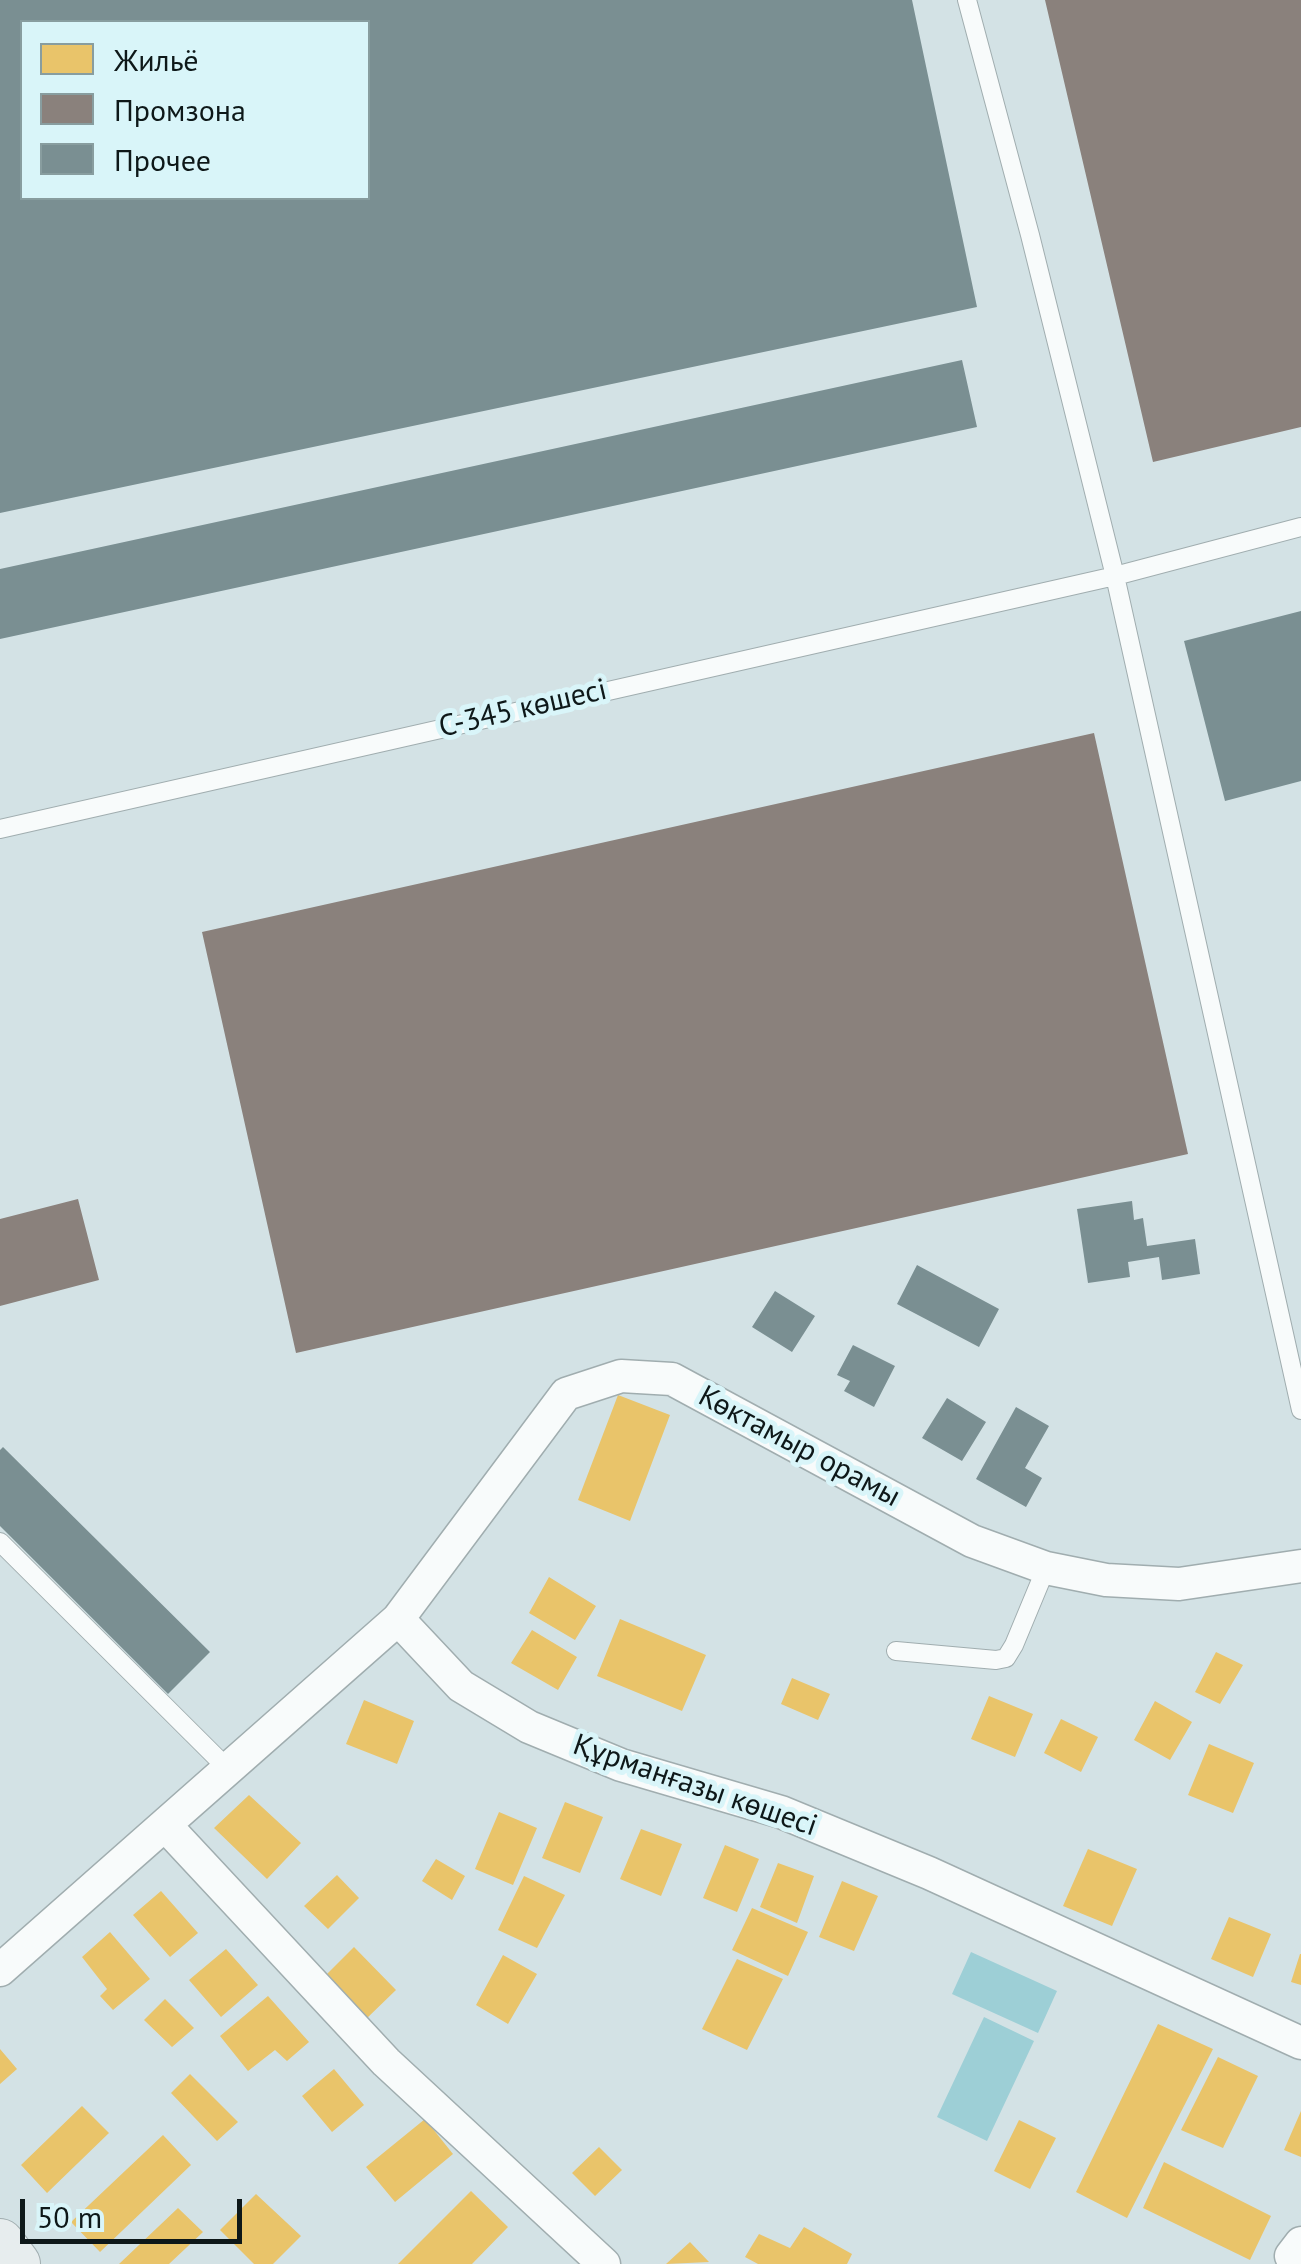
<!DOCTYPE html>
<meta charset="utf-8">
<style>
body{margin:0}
#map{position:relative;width:1301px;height:2264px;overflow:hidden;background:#d3e2e5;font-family:"PT Sans",sans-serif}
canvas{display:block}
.legend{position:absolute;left:20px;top:20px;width:350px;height:180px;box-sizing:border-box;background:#d9f5f9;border:2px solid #889d9f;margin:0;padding:12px 18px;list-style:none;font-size:30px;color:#0e1819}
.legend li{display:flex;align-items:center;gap:20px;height:50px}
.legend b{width:50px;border:2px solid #889d9f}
.scale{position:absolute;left:20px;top:2199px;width:222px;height:45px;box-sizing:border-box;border:5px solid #0e1819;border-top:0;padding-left:12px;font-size:30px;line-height:35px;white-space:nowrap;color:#0e1819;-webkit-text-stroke:8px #d9f5f9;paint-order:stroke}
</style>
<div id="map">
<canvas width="1301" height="2264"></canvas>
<ul class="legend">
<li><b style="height:28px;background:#e9c46a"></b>Жильё</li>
<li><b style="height:28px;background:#8a817c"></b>Промзона</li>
<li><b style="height:28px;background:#7a8f92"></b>Прочее</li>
</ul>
<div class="scale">50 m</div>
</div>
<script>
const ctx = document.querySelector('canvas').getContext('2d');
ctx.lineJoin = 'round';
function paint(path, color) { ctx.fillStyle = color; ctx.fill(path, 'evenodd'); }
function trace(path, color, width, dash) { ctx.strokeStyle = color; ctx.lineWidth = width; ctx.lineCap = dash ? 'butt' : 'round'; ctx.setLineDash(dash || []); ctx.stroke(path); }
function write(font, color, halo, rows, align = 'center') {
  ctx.font = font + ' "PT Sans",sans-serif'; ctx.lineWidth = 10; ctx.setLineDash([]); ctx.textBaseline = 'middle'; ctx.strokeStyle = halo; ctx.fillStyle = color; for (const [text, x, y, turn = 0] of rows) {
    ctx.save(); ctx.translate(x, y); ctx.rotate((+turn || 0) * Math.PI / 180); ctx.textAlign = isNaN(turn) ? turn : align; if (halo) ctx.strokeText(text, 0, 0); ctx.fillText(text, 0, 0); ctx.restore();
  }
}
const green = new Path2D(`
 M971,1952L1057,1991L1038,2033L952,1994Z
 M984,2017L1034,2041L987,2141L937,2117Z`);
const homes = new Path2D(`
 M618,1395L670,1415L630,1521L578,1500Z
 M549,1577L596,1606L575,1640L529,1613Z
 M620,1619L706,1655L682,1711L597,1676Z
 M532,1630L577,1657L558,1690L511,1663Z
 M1216,1652L1243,1665L1220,1704L1195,1692Z
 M792,1678L830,1694L818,1720L781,1704Z
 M989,1696L1033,1714L1015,1757L971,1739Z
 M364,1700L414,1721L397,1764L346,1744Z
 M1155,1701L1192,1722L1170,1760L1134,1740Z
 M1061,1719L1098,1737L1081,1772L1044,1753Z
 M1209,1744L1254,1763L1233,1813L1188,1795Z
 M249,1795L301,1843L267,1879L214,1828Z
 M565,1802L603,1817L580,1873L542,1858Z
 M499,1812L537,1828L513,1885L475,1869Z
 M641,1829L682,1844L661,1896L620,1879Z
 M725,1845L759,1859L737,1912L703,1898Z
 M1088,1849L1137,1869L1112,1926L1063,1906Z
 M436,1859L465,1876L452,1900L422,1881Z
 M778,1863L814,1876L797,1923L760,1907Z
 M337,1875L359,1898L328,1929L304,1906Z
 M524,1876L565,1895L537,1948L498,1930Z
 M842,1881L878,1896L854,1951L819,1937Z
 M161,1891L198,1933L170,1957L133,1915Z
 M752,1908L808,1932L788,1976L732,1950Z
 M1229,1917L1271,1934L1253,1977L1211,1959Z
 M110,1932L150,1979L113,2010L100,1996L107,1989L82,1957Z
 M354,1947L396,1990L365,2020L324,1977Z
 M226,1949L258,1985L221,2017L189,1980Z
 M1300,1954H1301V1985L1291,1982Z
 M503,1955L537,1974L508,2024L476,2005Z
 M737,1959L783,1979L747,2050L702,2029Z
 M268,1996L309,2042L287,2061L275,2050L248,2071L220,2036Z
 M165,1999L194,2028L172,2047L144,2020Z
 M1158,2024L1213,2049L1127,2218L1076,2192Z
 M0,2049L17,2069L0,2084Z
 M1218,2057L1258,2076L1223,2148L1181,2130Z
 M334,2069L364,2105L332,2132L302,2096Z
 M190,2074L238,2122L217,2141L171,2093Z
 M82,2106L109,2133L47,2193L21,2165Z
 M1301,2111V2157L1284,2150Z
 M425,2119L453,2154L395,2202L366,2167Z
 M1019,2120L1056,2138L1030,2189L994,2171Z
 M163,2135L191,2165L100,2252L71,2222Z
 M599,2147L622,2170L595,2196L572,2173Z
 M1164,2162L1271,2216L1250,2260L1143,2208Z
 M471,2191L508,2227L472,2264H398Z
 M256,2194L301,2236L273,2264H254L220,2230Z
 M178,2208L203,2232L169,2264H119Z
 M804,2227L852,2254L847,2264H758L745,2257L759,2234L790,2248Z
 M690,2242L709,2262L666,2264Z`);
const industry = new Path2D(`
 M1045,0H1301V427L1153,462Z
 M1094,733L1188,1154L296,1353L202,932Z
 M78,1199L99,1280L0,1306V1219Z`);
const building = new Path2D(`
 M0,0H912L977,307L0,513ZM22,22H368V198H22Z
 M962,360L977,427L0,639V569Z
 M1301,611V781L1225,801L1184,641Z
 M1132,1201L1134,1220L1143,1218L1147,1246L1195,1239L1200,1274L1162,1280L1159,1257L1128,1262L1130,1277L1088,1283L1077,1209Z
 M917,1265L999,1309L979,1347L897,1304Z
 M775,1291L815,1316L792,1352L752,1327Z
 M853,1345L895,1366L874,1407L844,1391L850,1381L837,1375Z
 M947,1398L986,1422L962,1461L922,1438Z
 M1016,1407L1049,1426L1025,1468L1042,1478L1026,1507L976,1479Z
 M3,1447L210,1652L168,1694L0,1526V1450Z`);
const service = new Path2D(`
 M967,0L1030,235L1115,576L1301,527
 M0,829L1115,576L1301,1410
 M0,1542L228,1769
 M896,1651L996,1660L1006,1658L1014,1645L1046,1568`);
const minor = new Path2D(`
 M398,1619L461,1686L529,1727L621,1765L781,1812L929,1873L1301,2043
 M165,1825L386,2062L604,2264
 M0,1970L398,1619L566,1394L621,1376L672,1379L972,1541L1046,1568L1106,1580L1179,1584L1301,1566
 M1291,2256L1301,2243`);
const secondary = new Path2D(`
 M0,2243L16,2264`);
const streetNames = [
 ["С-345 көшесі",523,709,-13],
 ["Көктамыр орамы",799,1447,28],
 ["Құрманғазы көшесі",695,1786,19]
];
paint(green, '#9dcfd6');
paint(homes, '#e9c46a');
paint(industry, '#8a817c');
paint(building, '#7a8f92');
trace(service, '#a0adaf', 20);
trace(minor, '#a0adaf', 35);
trace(secondary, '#a0adaf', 50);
trace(service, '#f8fbfb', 18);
trace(minor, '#f8fbfb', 32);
trace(secondary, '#e7edee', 48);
write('30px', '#0e1819', '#d9f5f9', streetNames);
</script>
